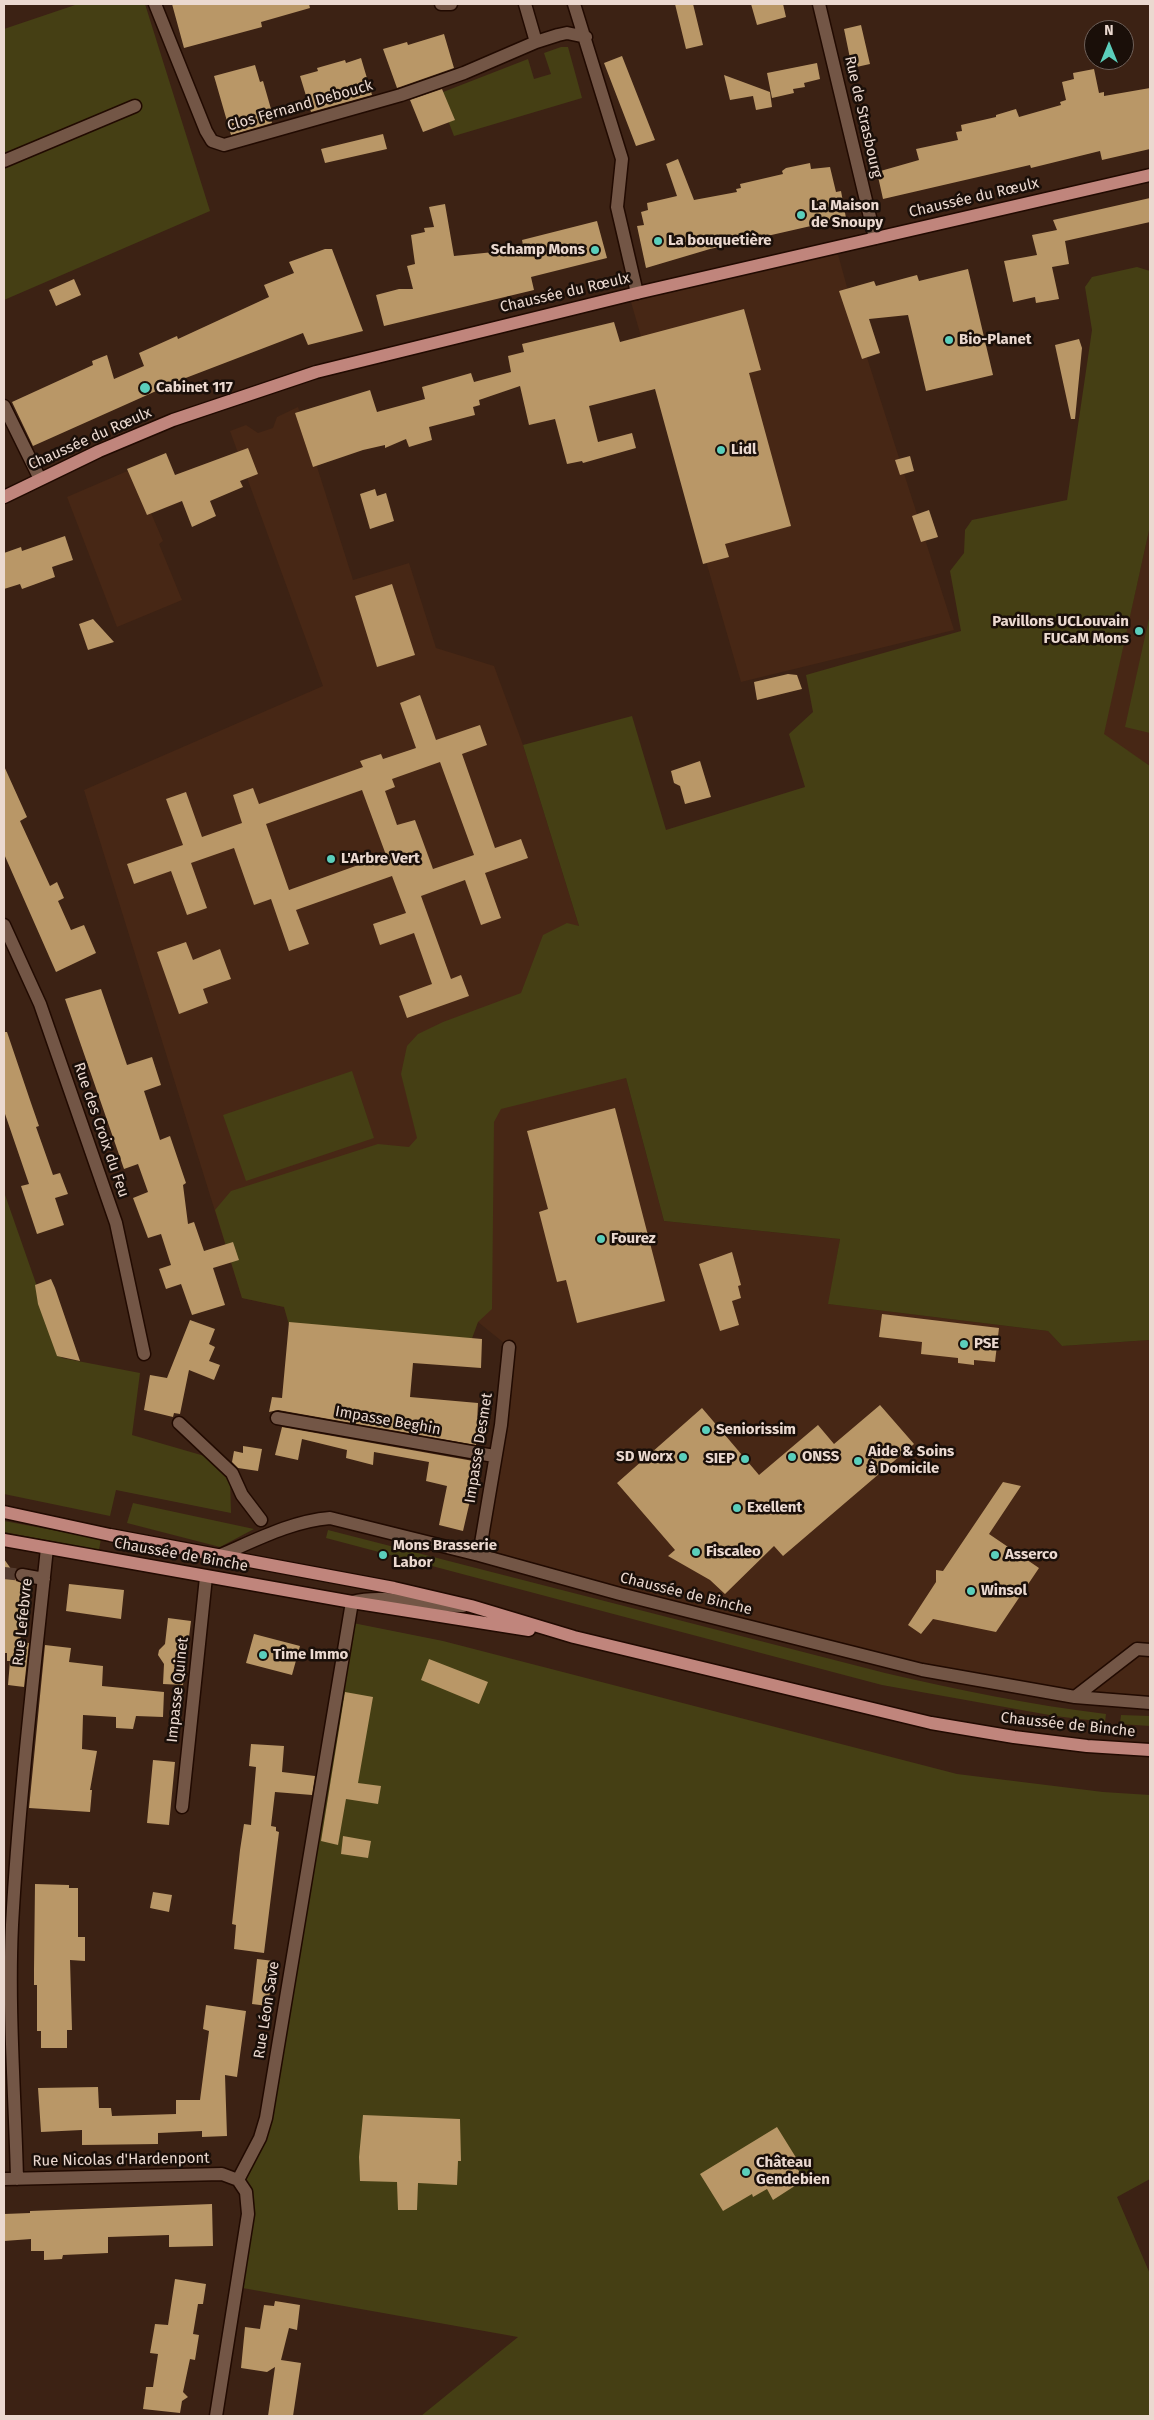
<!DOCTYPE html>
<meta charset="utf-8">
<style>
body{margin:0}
#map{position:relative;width:1154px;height:2420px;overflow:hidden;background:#3c2214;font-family:"Fira Sans",sans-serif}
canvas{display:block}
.frame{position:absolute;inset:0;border:5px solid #ebd9d0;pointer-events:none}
.north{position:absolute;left:1084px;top:20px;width:50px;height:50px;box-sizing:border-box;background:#1a0f09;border:1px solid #6e6059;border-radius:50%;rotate:0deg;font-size:14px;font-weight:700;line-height:20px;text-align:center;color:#ebd9d0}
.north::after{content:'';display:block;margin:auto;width:18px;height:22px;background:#5bcebb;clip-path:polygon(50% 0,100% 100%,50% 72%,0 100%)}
</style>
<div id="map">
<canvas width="1154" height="2420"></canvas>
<div class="frame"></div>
<div class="north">N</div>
</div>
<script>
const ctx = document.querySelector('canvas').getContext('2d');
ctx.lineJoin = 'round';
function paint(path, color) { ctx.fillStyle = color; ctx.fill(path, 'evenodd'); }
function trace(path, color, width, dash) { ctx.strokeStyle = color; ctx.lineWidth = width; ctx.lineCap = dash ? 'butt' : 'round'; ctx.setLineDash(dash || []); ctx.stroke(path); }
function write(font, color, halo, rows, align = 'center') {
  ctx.font = font + ' "Fira Sans",sans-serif'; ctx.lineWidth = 5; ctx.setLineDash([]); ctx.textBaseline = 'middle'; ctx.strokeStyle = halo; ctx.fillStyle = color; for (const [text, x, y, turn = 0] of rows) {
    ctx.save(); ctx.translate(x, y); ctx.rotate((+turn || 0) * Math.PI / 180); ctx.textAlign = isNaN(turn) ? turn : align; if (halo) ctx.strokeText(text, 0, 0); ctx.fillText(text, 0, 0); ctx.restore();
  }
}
const built = new Path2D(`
 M836,247L862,342L954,630L741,682L629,295Z
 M298,407L353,580L409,563L436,648L494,666L523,745L626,1078L664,1221L840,1239L829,1304L1048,1331L1062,1346L1150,1340V1703L985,1683L479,1555L509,1347L478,1322L471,1341L293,1339L284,1307L242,1298L84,790L323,686L230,431L246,425L258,433L273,428L277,417Z
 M132,469L163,541L159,544L182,600L117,627L67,497Z
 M1150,526V766L1103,735Z`);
const green = new Path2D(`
 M78,4H145L210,211L4,300V29Z
 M561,47H568L582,98L454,136L438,94L528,59L534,79L551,74L544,53Z
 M1137,267L1150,271V526L1104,734L1150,766V1340L1062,1346L1048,1331L828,1304L840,1239L664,1221L626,1078L501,1109L494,1122L492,1309L478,1322L471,1341L293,1339L284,1307L242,1298L215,1210L231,1191L378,1144L409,1147L417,1138L401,1074L407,1046L418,1034L443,1022L521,993L543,935L567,923L579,926L523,745L632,716L666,830L805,787L789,734L813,712L806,675L961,631L950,571L964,553L965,530L972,520L1067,500L1092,330L1085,287L1092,277Z
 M1150,614V733L1125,727Z
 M352,1071L374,1138L246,1181L223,1115Z
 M4,1192L62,1358L140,1373L132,1435L208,1457L230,1477L231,1513L116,1490L110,1516L4,1494Z
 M133,1503L254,1529L220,1547L127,1523Z
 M4,1521L101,1539L99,1550L4,1532Z
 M328,1530L885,1673C958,1690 1031,1705 1106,1714L1105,1722L1055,1716L882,1685L326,1538Z
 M348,1622L443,1641L957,1774L1103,1792L1150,1795V2179L1117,2197L1150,2274V2416H421L518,2337L237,2287L248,2214L238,2180L260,2138Z
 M1121,1715L1150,1716V1726L1120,1724Z`);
const building = new Path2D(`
 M172,4H309L310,8L261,22L262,27L184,48Z
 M675,4H693L703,45L686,49Z
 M751,4H783L786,17L757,25Z
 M861,25L870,64L852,68L844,29Z
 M444,34L454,68L397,88L383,49L407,42L408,45Z
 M622,56L655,140L636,146L604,63Z
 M361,58L372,95L311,112L300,76L318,71L317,68L345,60L346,63Z
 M817,63L820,79L804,83L805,87L793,89L794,93L772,98L767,73Z
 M255,65L260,82L263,81L271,109L268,110L272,123L231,135L214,76Z
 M1094,69L1099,93L1104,92V96L1150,88V149L1102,160L1100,151L1031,168L1030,165L883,199L877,172L919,160L916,149L958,140L956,132L962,131L961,125L996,117V115L1016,109L1019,117L1061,105L1060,102L1066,100L1062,82L1074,79L1073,73Z
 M724,75L770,92L772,107L756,110L753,96L730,100Z
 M442,89L455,120L423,132L410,100Z
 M383,134L387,149L325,163L321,149Z
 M678,159L694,200L737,192L736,189L741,188L740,184L783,174L782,171L786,168L810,163L811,169L830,167L836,192L841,191L846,218L710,249L646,268L637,226L644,225L641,212L648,210L647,203L677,196L666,164Z
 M1150,198V222L1065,241L1069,264L1052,267L1059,299L1036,303L1035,297L1013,302L1004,261L1037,255L1032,235L1057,230L1053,220Z
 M445,204L454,256L494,252L523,245L522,240L597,221L607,258L531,277L534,290L384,326L376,295L399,289H413L407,266L415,264L411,235L425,232L424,228L434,227L429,207Z
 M325,249H332L363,331L308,345L303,333L183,379L33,446L12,402L93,365L92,361L107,355L114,379L144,366L139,353L177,336L178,339L269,297L264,285L294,273L289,262Z
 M968,269L993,375L926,391L908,315L869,319L880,353L862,359L839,291L874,281L876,286L917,275L919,281Z
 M74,279L81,295L56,306L49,290Z
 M744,309L761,370L749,373L791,526L725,544L729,557L703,564L655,389L589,406L598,442L632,433L636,448L583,463L582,461L567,464L555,419L529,425L520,386L479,400L480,405L473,407L475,415L429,427L432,440L409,447L406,439L385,448V445L363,450L313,467L295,413L370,390L377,412L425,399L422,387L471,373L474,382L511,372L508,356L524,352L522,344L614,322L620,342Z
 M1079,339L1082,348L1075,419H1071L1055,345Z
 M248,448L258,474L240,481L243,487L210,501L216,516L192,527L182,501L147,515L127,469L166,453L175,475Z
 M910,456L914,471L900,475L895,460Z
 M375,489L377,496L386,493L394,521L370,529L360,494Z
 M929,510L938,537L921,542L912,516Z
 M65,536L73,560L52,567L55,577L22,589L20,584L4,589V553L21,547L22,551Z
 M392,584L415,655L377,667L355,596Z
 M93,619L114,642L88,650L79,624Z
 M788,674L797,675L802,689L757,700L754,682Z
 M420,695L436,740L480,725L487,745L462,754L495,848L521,839L528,858L485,873L501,918L481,925L465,880L421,896L451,979L461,975L469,996L407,1018L399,996L432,984L414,933L380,945L373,924L406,913L392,876L296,910L309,944L289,951L271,899L254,905L234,848L191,863L207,908L187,915L171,871L134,884L127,864L183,845L166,799L186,792L202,837L242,823L233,795L253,788L259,804L363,767L360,761L381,754L383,759L416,748L400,703ZM440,762L474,855L433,869L415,820L397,825L385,791L395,787L392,779ZM362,790L386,855L289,890L266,824Z
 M700,761L711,797L685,804L680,786L674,783L671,771Z
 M4,766L27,817L20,821L50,886L57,882L64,898L58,901L71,930L84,925L96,953L56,972L4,854Z
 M186,942L193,960L220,949L231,979L203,989L208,1003L179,1014L157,952Z
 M101,989L127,1065L152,1057L161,1085L144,1091L160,1140L170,1136L186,1183L183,1185L188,1224L194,1222L204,1251L233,1242L239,1260L213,1268L225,1305L192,1315L181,1284L166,1289L159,1269L171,1265L161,1234L148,1238L133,1198L148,1192L138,1164L124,1169L65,999Z
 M4,1032H7L31,1103L39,1126L36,1127L53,1175L60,1173L68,1194L55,1198L64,1225L37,1234L21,1186L29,1184L4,1111Z
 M615,1108L665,1301L577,1323L566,1280L557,1282L539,1212L548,1209L527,1131Z
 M732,1252L741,1285L738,1286L741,1298L732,1301L739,1325L720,1331L699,1264Z
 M51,1279L55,1288L80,1361L57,1356L38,1304L35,1285Z
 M882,1314L999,1328L995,1362L974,1360V1365L958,1363V1358L921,1354L922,1342L879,1337Z
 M190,1320L215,1329L209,1344L215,1347L209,1361L220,1365L214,1380L189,1370L180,1414L174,1413L173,1417L144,1410L150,1375L167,1378Z
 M289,1322L482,1339L481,1368L413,1363L410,1397L478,1403L476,1445L278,1410L269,1412L272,1397L282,1398Z
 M880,1405L914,1444L783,1556L774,1546L725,1594L710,1580L668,1556L675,1550L617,1483L702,1408L759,1475L818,1425L834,1444Z
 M282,1427L479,1462L463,1531L439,1525L447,1486L426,1481L429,1462L374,1452L373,1465L346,1458L347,1450L302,1439L298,1460L275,1455Z
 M243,1446L262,1449L258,1471L238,1468L232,1462L234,1451L243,1453Z
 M1003,1482L1021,1486L989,1534L1039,1568L996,1632L933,1619L921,1634L908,1625L936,1582V1570L943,1571Z
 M4,1559L14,1573L16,1581L22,1583L17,1633L21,1634L20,1642L29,1643L24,1687L8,1685L10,1661H7V1653H4Z
 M69,1584L124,1590L121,1619L66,1611Z
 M168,1618L191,1621L183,1685L163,1684L164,1664L158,1655L159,1650L165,1644Z
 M254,1634L300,1646L292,1675L246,1663Z
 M45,1645L71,1648L69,1662L103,1666L102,1686L164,1692L163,1717L136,1716L133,1729L116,1728V1717L83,1715L82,1749L97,1751L90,1790H92L90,1812L29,1808Z
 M429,1659L488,1682L479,1704L421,1680Z
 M345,1692L373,1697L358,1783L381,1786L378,1804L346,1799L338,1845L321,1841Z
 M251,1744L284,1746L282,1772L315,1776L312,1795L275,1792L271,1826L276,1827V1831L279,1832L264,1953L234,1949L236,1925L232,1924L240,1850L244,1824L251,1825L256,1767L249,1766Z
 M153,1760L175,1762L169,1825L147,1823Z
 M343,1836L371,1841L368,1858L341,1854Z
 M35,1884L69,1885V1888H78V1937H85V1961L70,1960L72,2030H67V2048H41V2031H37V1985H34V1969Z
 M153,1892L172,1895L169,1912L150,1908Z
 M257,1959L274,1961L268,2006L252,2004Z
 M206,2005L246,2011L237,2077L225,2075L227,2136L202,2137V2131L158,2133V2144L82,2145V2130L41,2132L38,2088L98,2087L99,2108H111L112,2116L176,2114V2100H200L209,2031L203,2029Z
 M363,2115L460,2119L461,2161H458L457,2185L418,2183L417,2210H398L397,2182L360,2181L359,2157Z
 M777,2127L800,2164L796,2166L804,2180L773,2200L767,2189L753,2197L752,2194L723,2211L700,2174Z
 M212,2204L213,2246L169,2247V2235L108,2237V2253L63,2255L62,2259L44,2260V2251H31V2239L4,2241V2214L30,2213V2211Z
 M175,2279L206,2284L203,2304H198L193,2334L199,2335L195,2360L190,2359L183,2392L188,2397L182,2401L180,2413L143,2409L146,2387H153L158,2354L150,2353L155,2324L168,2325Z
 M275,2301L300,2305L297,2330L289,2328L281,2360L301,2363L293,2416H268L275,2367L267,2372L241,2368L245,2327L260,2329L264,2305L274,2306Z`);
const minorTunnel = new Path2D(`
 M4,1573L22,1575`);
const minor = new Path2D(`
 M155,4L206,131L212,141L224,145L401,95L464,73L536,42L558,35L567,33L586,37
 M441,4H451
 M525,4L536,42
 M574,4L622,159L617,207L637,293
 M819,4L875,238
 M4,161L135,106
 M4,406L40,479
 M4,925L40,1004L116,1223L144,1354
 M277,1418L494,1456
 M179,1423L232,1473L242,1495L261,1520
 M221,1555C256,1540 292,1521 330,1518L479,1555L620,1594L922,1670L1075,1697L1150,1703
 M479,1555L501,1425L509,1347
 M22,1575L44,1579
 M1075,1697L1137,1649L1150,1650
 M182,1807L206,1577
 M4,2179L222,2174L238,2180
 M17,2179C15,2095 8,2009 12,1925C19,1799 34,1673 47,1548
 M238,2180L260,2138L266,2118L352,1602C387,1593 426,1607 463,1606
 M216,2416L248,2214L246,2192L238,2180`);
const major = new Path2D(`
 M4,497L99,451L173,420L316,372L637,293L1150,175
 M4,1512L110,1535L394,1588L471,1606L574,1637L931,1723L1014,1737L1087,1746L1150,1750
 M4,1540L352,1602L529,1630`);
const markers = [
 [801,215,5,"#5bcebb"],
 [658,241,5,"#5bcebb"],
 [595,250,5,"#5bcebb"],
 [949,340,5,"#5bcebb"],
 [145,388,6,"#5bcebb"],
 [721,450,5,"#5bcebb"],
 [1139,631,5,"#5bcebb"],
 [331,859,5,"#5bcebb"],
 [601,1239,5,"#5bcebb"],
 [964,1344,5,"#5bcebb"],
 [706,1430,5,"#5bcebb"],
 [683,1457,5,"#5bcebb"],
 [792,1457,5,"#5bcebb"],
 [745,1459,5,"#5bcebb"],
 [858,1461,5,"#5bcebb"],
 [737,1508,5,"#5bcebb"],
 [696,1552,5,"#5bcebb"],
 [383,1555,5,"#5bcebb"],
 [995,1555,5,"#5bcebb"],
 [971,1591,5,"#5bcebb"],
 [263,1655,5,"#5bcebb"],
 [746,2172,5,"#5bcebb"]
];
const streetNames = [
 ["Clos Fernand Debouck",300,106,-16],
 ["Rue de Strasbourg",863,117,77],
 ["Chaussée du Rœulx",974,198,-13],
 ["Chaussée du Rœulx",565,293,-13],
 ["Chaussée du Rœulx",90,439,-24],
 ["Rue des Croix du Feu",101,1130,71],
 ["Impasse Beghin",388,1421,10],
 ["Impasse Desmet",479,1448,-81],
 ["Chaussée de Binche",181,1555,10],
 ["Chaussée de Binche",686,1594,14],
 ["Rue Lefebvre",23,1622,-84],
 ["Impasse Quinet",178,1690,-84],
 ["Chaussée de Binche",1068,1725,6],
 ["Rue Léon Save",267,2010,-81],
 ["Rue Nicolas d'Hardenpont",121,2160,-1]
];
const poiNames = [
 ["La Maison",811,206],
 ["de Snoupy",811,223],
 ["La bouquetière",668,241],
 ["Schamp Mons",585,250,"right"],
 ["Bio-Planet",959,340],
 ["Cabinet 117",156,388],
 ["Lidl",731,450],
 ["Pavillons UCLouvain",1129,622,"right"],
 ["FUCaM Mons",1129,639,"right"],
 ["L'Arbre Vert",341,859],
 ["Fourez",611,1239],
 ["PSE",974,1344],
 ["Seniorissim",716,1430],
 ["Aide & Soins",868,1452],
 ["à Domicile",868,1469],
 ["SD Worx",673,1457,"right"],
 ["ONSS",802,1457],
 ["SIEP",735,1459,"right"],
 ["Exellent",747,1508],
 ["Mons Brasserie",393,1546],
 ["Labor",393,1563],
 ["Fiscaleo",706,1552],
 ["Asserco",1005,1555],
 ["Winsol",981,1591],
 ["Time Immo",273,1655],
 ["Château",756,2163],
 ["Gendebien",756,2180]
];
paint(built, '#472715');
paint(green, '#453f14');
paint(building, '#b99767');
trace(minorTunnel, '#563d30', 12, [12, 6]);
trace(minor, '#210a01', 15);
trace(major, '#210a01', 15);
trace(minor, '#735646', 12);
trace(major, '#c0857c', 12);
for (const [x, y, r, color] of markers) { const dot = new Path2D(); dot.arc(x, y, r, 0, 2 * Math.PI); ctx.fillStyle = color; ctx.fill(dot); trace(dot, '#1a0f09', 2); }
write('15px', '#ebd9d0', '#1a0f09', streetNames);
write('bold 15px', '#ebd9d0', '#1a0f09', poiNames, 'left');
</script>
